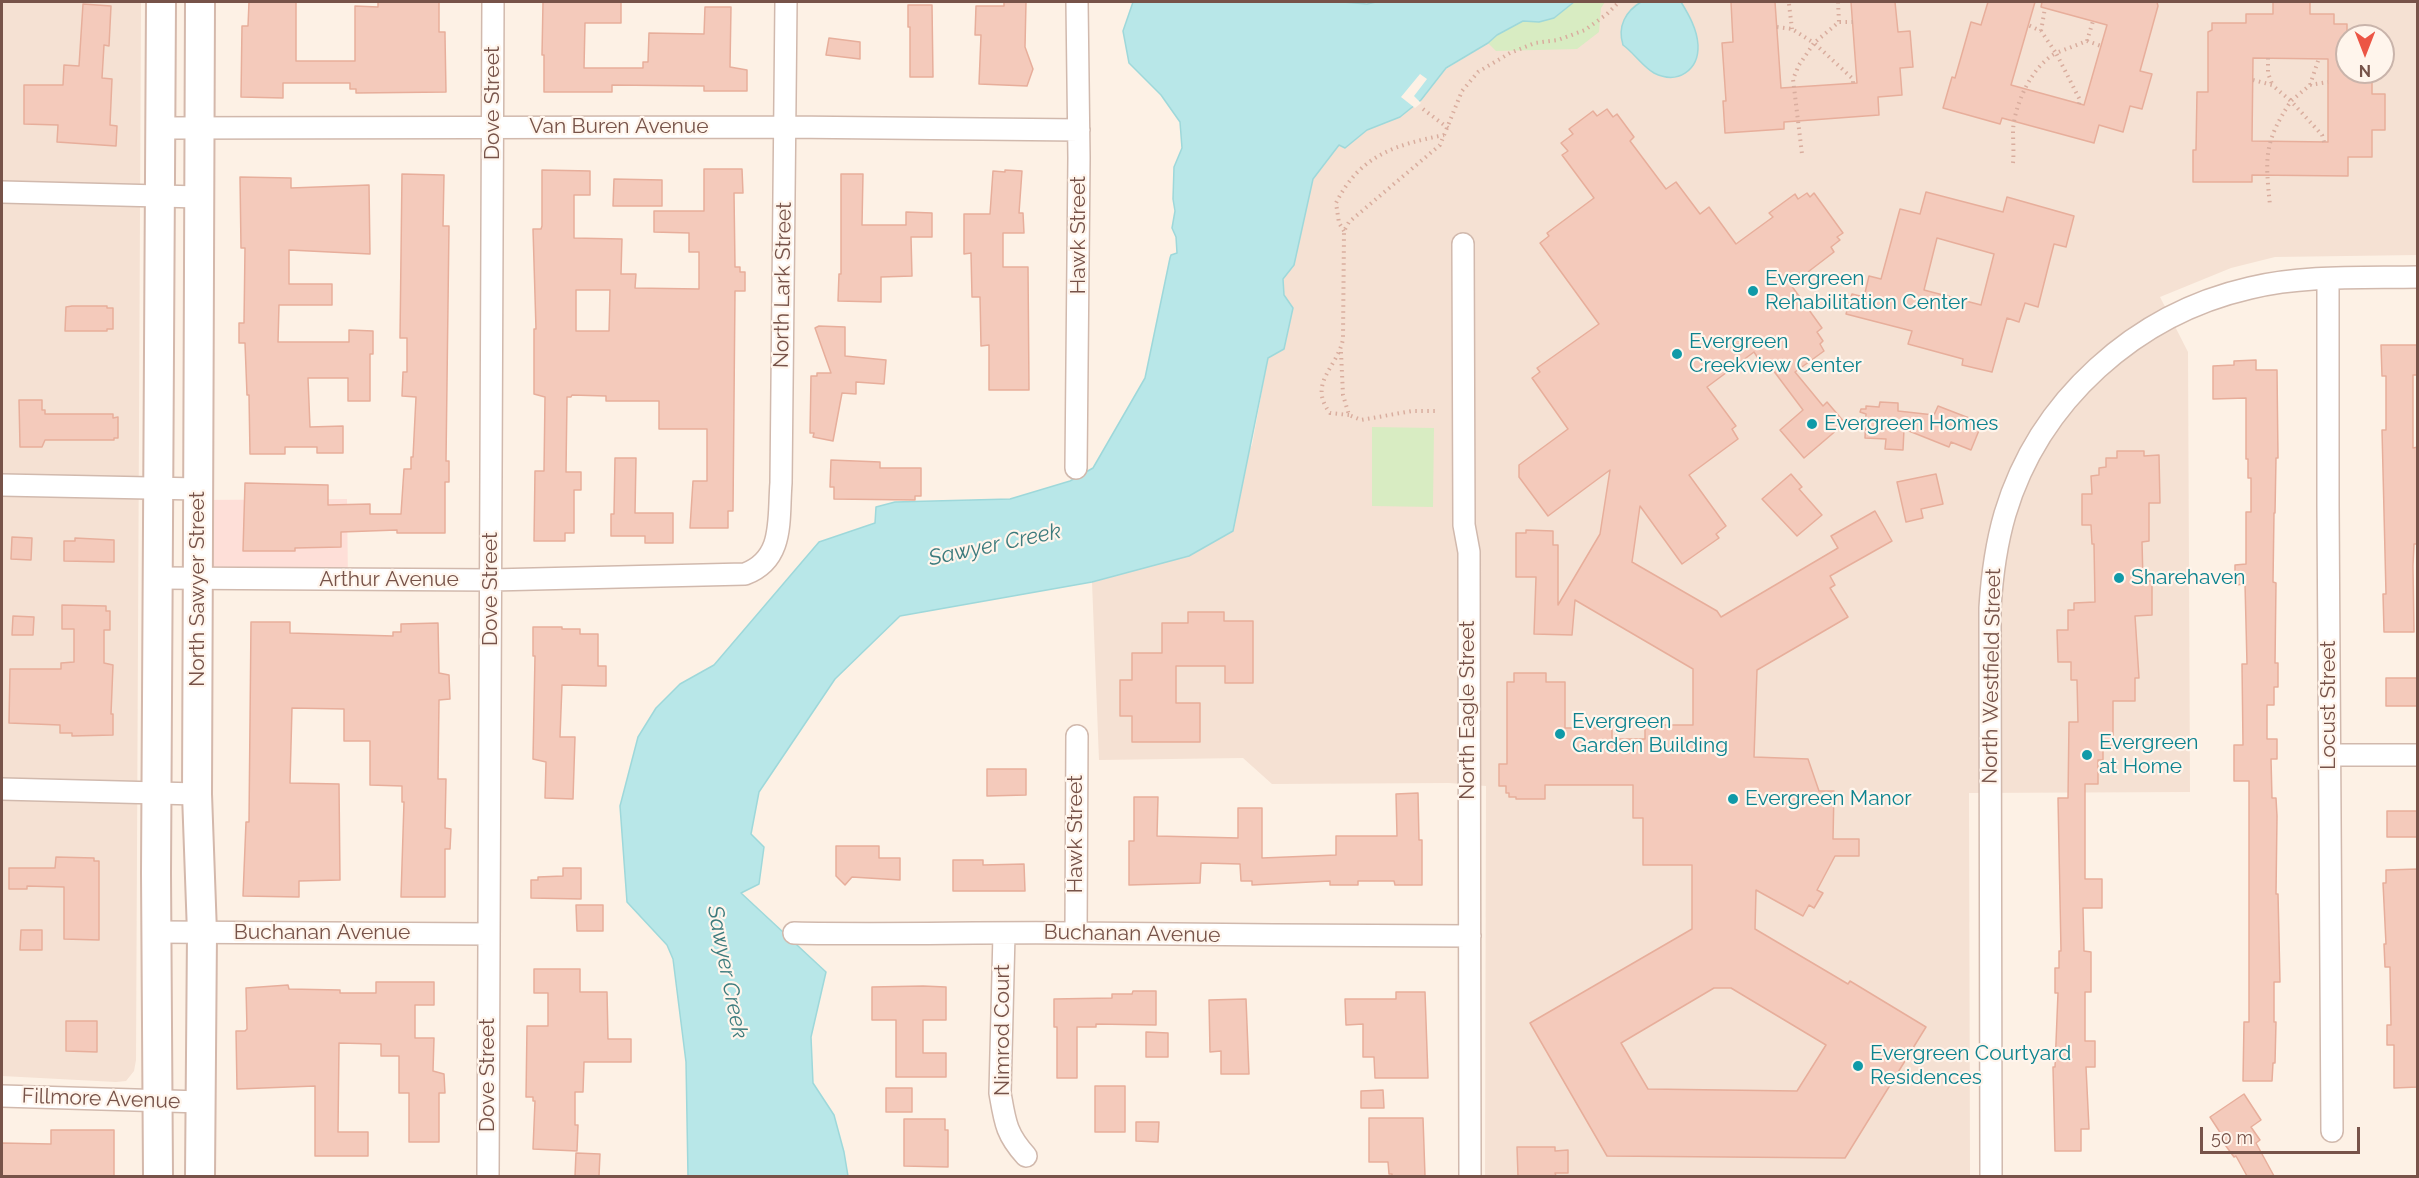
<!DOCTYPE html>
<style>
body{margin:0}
#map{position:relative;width:2419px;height:1178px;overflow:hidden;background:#fdf1e5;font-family:Raleway,sans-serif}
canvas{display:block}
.frame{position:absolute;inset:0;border:3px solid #775349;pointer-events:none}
.north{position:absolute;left:2335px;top:24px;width:60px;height:60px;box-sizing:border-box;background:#fff5ec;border:2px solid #c9b4ab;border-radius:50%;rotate:180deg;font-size:16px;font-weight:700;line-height:24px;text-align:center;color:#775349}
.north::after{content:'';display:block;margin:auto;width:21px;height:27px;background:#ec5545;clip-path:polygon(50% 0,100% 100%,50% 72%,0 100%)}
.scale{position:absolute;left:2200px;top:1127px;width:160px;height:27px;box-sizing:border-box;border:3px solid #775349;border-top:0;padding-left:8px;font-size:18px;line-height:21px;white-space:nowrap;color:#775349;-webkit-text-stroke:4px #fff5ec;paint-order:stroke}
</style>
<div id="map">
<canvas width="2419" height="1178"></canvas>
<div class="frame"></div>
<div class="north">N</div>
<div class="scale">50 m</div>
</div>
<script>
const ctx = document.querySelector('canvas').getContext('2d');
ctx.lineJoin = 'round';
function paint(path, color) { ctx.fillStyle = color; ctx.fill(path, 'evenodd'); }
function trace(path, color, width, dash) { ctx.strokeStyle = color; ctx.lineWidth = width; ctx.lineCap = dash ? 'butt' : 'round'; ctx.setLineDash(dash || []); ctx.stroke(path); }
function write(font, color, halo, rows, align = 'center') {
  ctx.font = font + ' Raleway,sans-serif'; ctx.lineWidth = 4.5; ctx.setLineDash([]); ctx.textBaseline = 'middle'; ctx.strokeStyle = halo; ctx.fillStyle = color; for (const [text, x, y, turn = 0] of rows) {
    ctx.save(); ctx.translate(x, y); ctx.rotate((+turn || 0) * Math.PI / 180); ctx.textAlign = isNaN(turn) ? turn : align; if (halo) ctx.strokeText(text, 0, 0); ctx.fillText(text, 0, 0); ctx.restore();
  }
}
const residential = new Path2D(`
 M2,2H141L136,1060L134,1071L126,1081L116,1082L2,1076Z
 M1574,2H2417V255L2275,257L2231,268L2160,297L2188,352L2190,792L1969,793L1970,1176H1485L1486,786L1449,783L1272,784L1243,758L1099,760L1092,582L1189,556L1252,445L1268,358L1284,295L1283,279L1294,265L1313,179L1339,145L1345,148L1367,130L1400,117L1421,100L1446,69L1488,43L1497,35L1554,18ZM2347,36H2383V72H2347Z`);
const commercial = new Path2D(`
 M347,499L348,580L198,579V500Z`);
const green = new Path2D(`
 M1574,2H1605L1601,8L1599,32L1577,49L1496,51L1488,43L1497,35L1523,21L1539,22L1554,18Z
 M1372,427L1434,428L1433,507L1372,506Z`);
const water = new Path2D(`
 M1133,2H1343L1367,4L1376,2H1574L1554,18L1539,22L1523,21L1497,35L1488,43L1446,68L1421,100L1400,117L1367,130L1345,148L1339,145L1313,179L1294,265L1283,279L1284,295L1293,308L1284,349L1268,358L1233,531L1189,556L1092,582L900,616L835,679L759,792L751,834L764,847L759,884L741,893L826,972L811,1037L813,1083L834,1115L844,1152L848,1176H688L686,1062L673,959L667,945L627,902L620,806L638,737L656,708L680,684L714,665L819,542L875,523L876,507L895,502L1010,499L1070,481L1093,468L1145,378L1170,258L1171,255L1177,253L1176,237L1172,228L1175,211L1173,199L1174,167L1182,148L1180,122L1161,95L1129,63L1123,31Z
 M1641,2H1681C1689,15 1697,29 1698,45C1699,70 1678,85 1654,73C1643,67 1634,53 1623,45C1617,26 1626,11 1641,2Z`);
const pier = new Path2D(`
 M1420,74L1427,79L1414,96L1421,103L1415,108L1401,97Z`);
const building = new Path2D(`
 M249,2H296V61H355V6L378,7V2H439V32H445V36L446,92L356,93V89H350V83H283V98L241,97L242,26H248Z
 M543,2H621V23H585L584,68H643V62H648L649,33L704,34L705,7H731L730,67L747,70V91H704V86L612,85V92H544V55H542Z
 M1004,2H1026L1025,47L1033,69L1027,86L979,84L981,35H975L976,6H1004Z
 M1731,2H1775L1781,88L1857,83L1851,2H1895L1898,32L1910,31L1913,67L1900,68L1902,95L1878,97L1879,115L1784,122V129L1725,133L1723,101H1726L1722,43L1733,42Z
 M1988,2H2035L2011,85L2084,105L2107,25L2041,7L2042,2H2157L2158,6L2140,71L2152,74L2142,109L2130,106L2123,132L2099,125L2094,143L2002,118L2000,124L1943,108L1952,77L1955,78L1971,22L1981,25Z
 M2273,2H2310V14H2334V24H2347V72H2372V94H2385V130H2372V157H2348V176L2252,175V182H2193V150H2196L2197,92H2208V32L2212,30V23H2246V14H2273ZM2253,58L2328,59V142L2252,141Z
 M83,4L111,6L109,46L104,45L102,78L112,79L110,125L117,126L116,146L57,142L58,125L24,124V85H63L64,65L79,66Z
 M908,5H932L933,77H910V27H908Z
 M829,38L860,42V59L826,55Z
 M1607,109L1613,117L1617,114L1634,137L1630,141L1666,189L1676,182L1700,214L1709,207L1736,244L1773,217L1769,213L1795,194L1798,199L1807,193L1810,197L1814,193L1843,233L1837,237L1840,240L1831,247L1834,252L1791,285L1822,328L1817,332L1823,341L1820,344L1824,351L1795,372L1823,406L1827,402L1845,423L1804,458L1780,430L1803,410L1770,366L1765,369L1754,352L1707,387L1736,426L1732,429L1738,439L1689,475L1726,526L1716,534L1719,538L1682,564L1640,506L1632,562L1717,611L1721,617L1838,548L1831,536L1875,511L1892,541L1830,576L1835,585L1830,588L1848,617L1757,670L1754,757L1808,759L1819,791H1834L1833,839H1859V856H1835L1817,890L1823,893L1814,908L1809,905L1803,916L1756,890L1755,929L1848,984L1850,981L1926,1027L1845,1158L1607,1156L1530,1023L1692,929V865H1643V818H1633V785H1545V799H1516V797H1509V793H1506V786H1499V764H1507V682H1514V673H1546V682H1565V728H1612V739H1645V725H1693V669L1575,600L1572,635L1534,634L1536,577H1516V533H1526V530L1553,531V545H1558V605L1600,534L1610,470L1548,516L1519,477V465L1568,429L1532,378L1540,372L1537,368L1599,324L1540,243L1549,236L1547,233L1594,198L1562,155L1568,151L1561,143L1573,134L1569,129L1593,111L1597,116ZM1714,988H1731L1826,1045L1797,1091L1648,1089L1621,1043Z
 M704,169H742L743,193H734L735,267H740V272H745V291H735L733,511H728V528H690L693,481H707V429H659V401H606V396L572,395L571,397H567L566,472H581V490H574V533H565V541H534L535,471H544L545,397L534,394V329H536L533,229H541L542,226V170L590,171V195H574V238L622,239L621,274H636L635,288L699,289V252H689V233L654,232V211H704ZM576,290H610L609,331H576Z
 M1005,170L1022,171L1019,213H1023L1024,233H1003V267H1028L1029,390H989V345L981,346L980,297H972L971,253L964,254V214H990L993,171L1005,172Z
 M402,174L444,175L443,226H449L446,461H449V482H445V533H397V530L341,532V547L295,548V551H243L245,483L328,485V505L370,504V514H401L404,469H411V457H413L416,397L402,396L403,372H407V338H400Z
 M841,174H863L862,225H906V212L932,213V237H911L912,276L881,277V302L838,301L839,274H841Z
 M240,177L291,178V188L369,185L370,254L289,250V284H332V305H279L278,342H349V330L373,331V354H370V401H348V378H308L310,427L343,426V453H317V447H285V454H250L249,395H247L245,343H239V323H244L245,248H241Z
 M614,179L662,180V206H613Z
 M1926,192L2003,212L2007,197L2074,216L2066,247L2054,244L2038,307L2025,303L2019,322L2007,318L1992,372L1962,365L1963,359L1908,344L1912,331L1846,314L1852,294L1864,297L1869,276L1881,279L1900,209L1920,214ZM1937,238L1994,254L1981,305L1924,290Z
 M72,306H107V308H113V329H107V331H65L66,307Z
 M819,326L845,327V356L886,360L884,384L856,382V394L842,393L833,441L813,437L814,433H810L811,376H817V373H831L815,328Z
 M2381,345H2418V375H2413V448L2418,447V544H2414L2413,566L2414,632H2384L2383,594H2386L2382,430H2386V376H2382Z
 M2256,360V370H2277L2278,458H2276L2275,513H2274L2273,582L2276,583L2275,663H2278V687H2274V705H2267V739H2277V759H2271L2272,798H2276L2277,816L2276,894H2278L2280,982H2274V1022H2276L2275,1063H2273L2272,1081H2243L2244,1022H2249V781H2234V745H2243L2242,664H2247L2245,584L2235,585V565L2246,564V512H2251V478H2248V459H2246V398L2213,399V366L2234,365V361Z
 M19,400H42V410H45V414H113V418L118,417V438H114V440H45L42,447H20Z
 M1880,402L1898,403V411L1934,415L1938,406L1982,423L1971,450L1951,442L1949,447L1904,429L1903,450L1885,449L1886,439L1865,438L1866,414L1860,412L1861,409H1866V406L1879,407Z
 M2117,451H2144V456L2159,455L2160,503H2149V541L2142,542L2143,581H2152V615L2135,616L2139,678H2135V701H2113V746H2103V760H2098V784H2085V879H2102V908H2083L2084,951L2091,952V992H2085V1041H2095V1067H2086L2089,1129H2081V1151H2055L2053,1067H2055L2058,993H2055V968H2059V951H2061L2058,798H2068L2069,722H2078L2077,680H2071V662H2058L2057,630H2068V610H2074V603L2095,602L2094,544H2092L2091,525H2082V494H2092L2091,476L2099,475V468L2106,467V458H2117Z
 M615,458H636L635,513H673V543H645V536H611V514H614Z
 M831,460L880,462V468H921V496H915V500L834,499V487H830Z
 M1791,474L1802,487L1799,489L1822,515L1797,536L1762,499Z
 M1936,474L1943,504L1921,509L1923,518L1906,522L1897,482Z
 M12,537L32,538L31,560L11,559Z
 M75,538L114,540V562L64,561V541H75Z
 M62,605L106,606V611H110V630H104V663L113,665L111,714H113V735L72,736V733H60V725L9,723L10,669H61V663L74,662V629H62Z
 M1188,612H1224V621H1253V683H1225V666H1176V703H1200V742H1132V716H1120V680H1132V653H1162V623H1188Z
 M13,616L34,617L33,635H12Z
 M251,622H290V633L393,636V632H401V624L438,623L439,673L449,675L450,699L439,700L438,779H446L445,828L451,829L450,849H445V897H401L404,802H402V786L370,785V741H344V709L292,708L290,783L339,784L340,880L299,881V897L243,896L246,822H249Z
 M533,627H562V629H580V634H598V666H606V686L562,685L560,737H575L573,799L545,798L546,762L533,759L535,656H533Z
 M2386,678H2418V706H2386Z
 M987,769H1026V795L987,796Z
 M1418,793L1419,840H1422V885H1395L1394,881H1358V885H1330V881L1252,885V881H1241L1240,864L1201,863L1200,883L1129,885V841H1134V797H1158L1157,836L1238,838V808H1262V858L1336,855V836H1397L1396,794Z
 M2387,811H2418V837H2387Z
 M836,846H879V858H900V880L852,877L845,885L836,876Z
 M56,857L94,858V861H99V940L64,939V887L27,886V889H9V868H55Z
 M953,860H983V865L1024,864L1025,891H953Z
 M563,868H581V899L531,898V880H538V877L563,876Z
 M2418,869V1087L2394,1088V1045H2387V1025H2391L2390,967H2385L2384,944H2386L2383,883H2386V870Z
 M576,905H603V931H577Z
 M21,930H42V950H20Z
 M534,969H580V992H607L608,1039H631V1062H584L583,1092H575V1125H578L577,1151L533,1149L535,1101H533V1097H526L527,1026H548V993H534Z
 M376,982H434V1005H415V1038H434L433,1071L444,1074L445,1093H439V1142H409V1093H399V1056H381V1044L339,1043L338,1132H368V1156H315V1086L237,1089L236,1031H245L247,1029L246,988L288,985L289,989L340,990V993H376Z
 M923,986L946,987V1020H923V1053H946V1077H896V1020H872V987Z
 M1133,991H1156V1025L1096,1024V1027H1077V1078H1057V1027H1054V999L1112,998V994H1132Z
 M1396,992H1425L1428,1078H1375L1374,1057H1363V1024L1346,1025L1345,999H1396Z
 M1246,999L1249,1074H1221V1051L1210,1052L1209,1000Z
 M66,1021H97V1052L66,1051Z
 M1146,1032L1168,1033V1057H1146Z
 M1095,1086H1125V1132H1095Z
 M886,1088H912V1112H886Z
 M1383,1090L1384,1108H1361V1091Z
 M2244,1094L2261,1120L2251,1127L2260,1140L2256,1143L2274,1176H2247L2236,1156L2234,1157L2223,1142L2225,1140L2210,1117Z
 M1369,1118H1423L1425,1176H1392V1174H1389L1388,1162H1369Z
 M904,1119H945V1130H948V1167L904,1166Z
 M1136,1122H1159L1158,1142L1136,1141Z
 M51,1130H114V1176H2V1143L51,1144Z
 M1517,1147H1555V1151L1568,1150V1173H1555L1556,1176H1518Z
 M576,1153L600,1154L599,1176H575Z`);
const path = new Path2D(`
 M1838,2L1839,22
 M1789,4L1792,29
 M1853,22H1839L1814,43L1853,79V83
 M1777,27L1792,29L1814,43L1799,65L1793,79L1802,154
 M2041,31L2045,8
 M2087,41L2093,21
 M2268,58V73L2272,84
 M2253,80L2272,85L2291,101C2264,142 2265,157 2270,205
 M2310,85L2319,58
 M2079,104L2080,100L2056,53L2087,41L2101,46
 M1423,109L1448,128
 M2324,142L2322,135L2291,101L2310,85L2328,82
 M2013,163C2014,152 2013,141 2013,130C2015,103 2032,66 2056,53L2041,31L2028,25
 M1344,231L1339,223L1336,203C1360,155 1395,145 1444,135
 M1341,352L1343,395L1349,415L1361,420L1412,411H1436
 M1349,415L1330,413C1307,383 1338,367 1343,339L1344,231L1349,222L1440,145L1462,91L1478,72L1510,53L1535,43L1558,40L1585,30L1607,14L1619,2`);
const street = new Path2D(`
 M159,128L786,127L1079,130
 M2,192L199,197
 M1463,244L1464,525L1469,552L1470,1176
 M2328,279V505L2332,1131
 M1076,468L1079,158L1077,2
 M2,485L198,489
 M158,578L492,580L745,574C785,559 778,519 781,483L786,2
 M2330,755H2418
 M2,789L197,794
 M156,932L489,934
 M794,933C888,935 981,932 1075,933C1207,934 1338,936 1470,936
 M1076,933L1077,736
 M1004,934L1000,1093C1005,1122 1006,1134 1026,1156
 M2,1096L201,1102
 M488,1176L493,2
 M1991,1176L1990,608C1992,575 1996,545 2005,514C2039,400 2136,314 2250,288C2304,275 2362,278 2418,277`);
const secondary = new Path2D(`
 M158,1176L156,873L161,2
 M200,1176L202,933L197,794L200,2`);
const markers = [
 [1753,291,6,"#0f9aa8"],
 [1677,354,6,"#0f9aa8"],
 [1812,424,6,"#0f9aa8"],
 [2119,578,6,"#0f9aa8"],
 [1560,734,6,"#0f9aa8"],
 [2087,755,6,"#0f9aa8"],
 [1733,799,6,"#0f9aa8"],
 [1858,1066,6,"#0f9aa8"]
];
const streetNames = [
 ["Dove Street",493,103,-90],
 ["Van Buren Avenue",619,127],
 ["Hawk Street",1079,235,-90],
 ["North Lark Street",783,285,-89],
 ["Arthur Avenue",389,580],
 ["North Sawyer Street",198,589,-90],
 ["Dove Street",491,589,-90],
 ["North Westfield Street",1992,676,-89],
 ["Locust Street",2329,705,-90],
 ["North Eagle Street",1468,710,-90],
 ["Hawk Street",1076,834,-90],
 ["Buchanan Avenue",322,933],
 ["Buchanan Avenue",1132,934,1],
 ["Nimrod Court",1003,1030,-90],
 ["Dove Street",488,1075,-90],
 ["Fillmore Avenue",101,1099,2]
];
const cultureNames = [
 ["Evergreen",1765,279],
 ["Rehabilitation Center",1765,303],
 ["Evergreen",1689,342],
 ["Creekview Center",1689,366],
 ["Evergreen Homes",1824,424],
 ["Sharehaven",2131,578],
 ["Evergreen",1572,722],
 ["Garden Building",1572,746],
 ["Evergreen",2099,743],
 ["at Home",2099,767],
 ["Evergreen Manor",1745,799],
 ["Evergreen Courtyard",1870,1054],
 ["Residences",1870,1078]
];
const waterNames = [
 ["Sawyer Creek",995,545,-12],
 ["Sawyer Creek",727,972,79]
];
paint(residential, '#f5e1d3');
paint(commercial, '#fedfd8');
paint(green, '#d8ecc2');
paint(water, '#b8e7e8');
trace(water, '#9ed8da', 1.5);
paint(pier, '#fdf1e5');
paint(building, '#f4cabb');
trace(building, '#e7ae9b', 1.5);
trace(street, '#d1b9ad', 24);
trace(secondary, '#d4b8ab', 32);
trace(path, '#d9ad9e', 4, [1.5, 4.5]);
trace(street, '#fff', 21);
trace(secondary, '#fff', 28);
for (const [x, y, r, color] of markers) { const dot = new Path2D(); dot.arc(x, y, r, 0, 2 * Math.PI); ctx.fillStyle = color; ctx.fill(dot); trace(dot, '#fff5ec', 2); }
write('21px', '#775349', '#fff5ec', streetNames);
write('21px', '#0d838f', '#fff5ec', cultureNames, 'left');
write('italic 22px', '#3c7b7d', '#fff5ec', waterNames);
</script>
